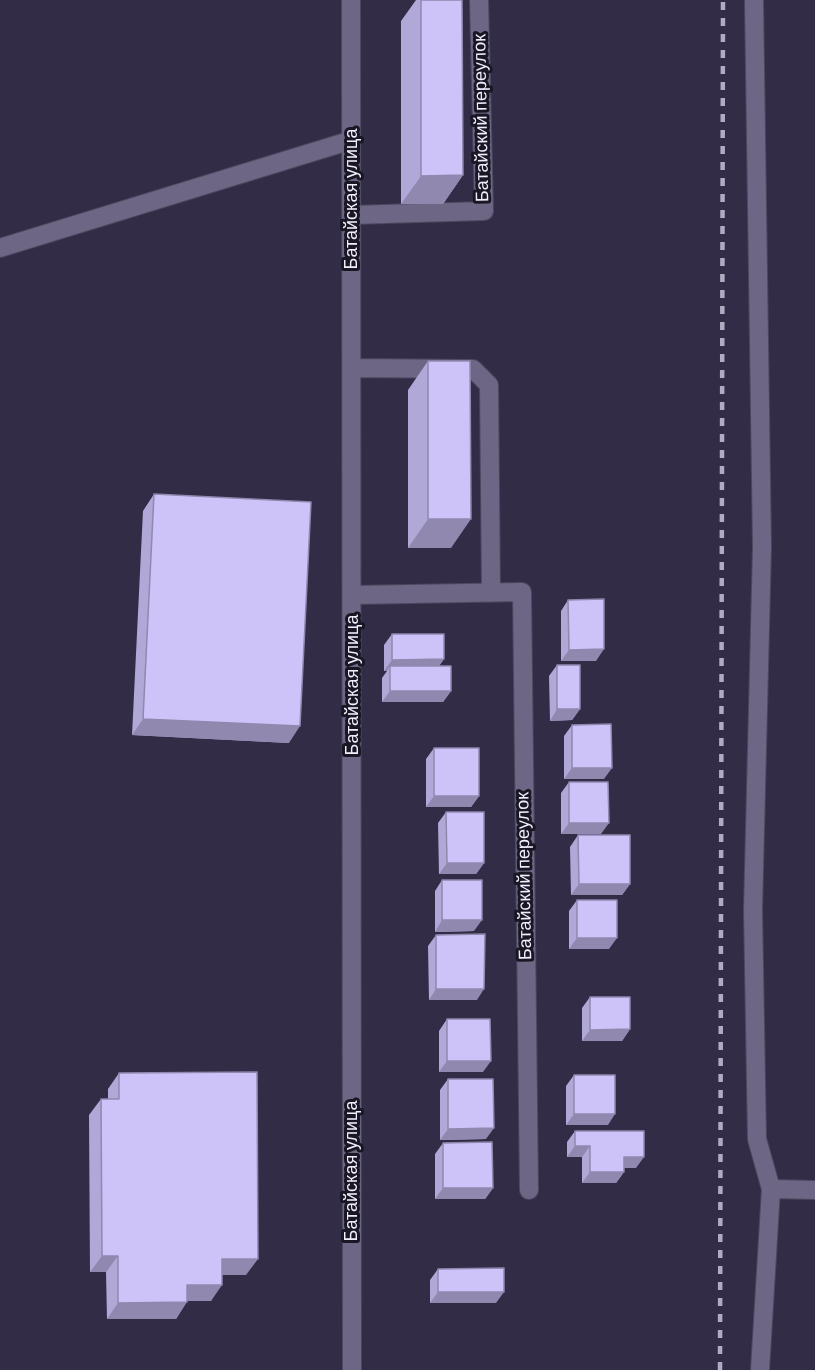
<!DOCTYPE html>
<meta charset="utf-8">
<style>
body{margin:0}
canvas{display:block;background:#322c47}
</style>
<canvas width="815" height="1370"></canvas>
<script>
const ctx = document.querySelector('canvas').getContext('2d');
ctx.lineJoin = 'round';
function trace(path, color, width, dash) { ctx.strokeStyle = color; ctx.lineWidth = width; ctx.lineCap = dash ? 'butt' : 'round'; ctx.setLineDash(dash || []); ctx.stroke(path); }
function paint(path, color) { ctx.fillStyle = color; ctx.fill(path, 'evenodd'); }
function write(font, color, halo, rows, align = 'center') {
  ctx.font = font + ' "DM Sans",sans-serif'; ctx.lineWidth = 6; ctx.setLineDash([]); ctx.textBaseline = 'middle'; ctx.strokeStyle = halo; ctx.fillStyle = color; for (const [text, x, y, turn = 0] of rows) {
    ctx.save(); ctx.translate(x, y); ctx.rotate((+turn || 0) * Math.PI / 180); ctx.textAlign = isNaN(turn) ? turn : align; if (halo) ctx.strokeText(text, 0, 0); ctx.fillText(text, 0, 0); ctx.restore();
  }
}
const street = new Path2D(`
 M351,0L352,1370
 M754,0L762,547L753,910L757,1139L771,1189L760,1370
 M352,215L484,211L479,0
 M0,248L352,140
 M352,368L473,369L489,385L491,593
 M353,595L522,592L529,1190
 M771,1189L815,1190`);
const rail = new Path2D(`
 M720,1370L723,0`);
const wall = new Path2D(`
 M416,0H462L463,175L443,204H401V21Z
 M428,361L451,548H408V390Z
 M154,494L289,743L132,735L143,511Z
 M568,600L596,661H561V611Z
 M392,634L444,659L439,666L451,691L443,702H382V678L387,671H384V645Z
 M557,665L580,709L572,720L550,721L549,676Z
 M572,725L604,779H564V736Z
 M434,748L479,796L471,807H426V759Z
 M569,782L601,834H561V793Z
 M446,812L484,863L476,874H439L438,823Z
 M578,835L630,884L622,895H571L570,847Z
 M442,880L474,931L435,932V891Z
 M577,900L609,949H569V911Z
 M436,935L477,1000H429L428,946Z
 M590,997L630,1029L622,1041H582V1008Z
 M447,1019L483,1072H439V1031Z
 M119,1073L246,1275H222L211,1301H187L176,1319H107L106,1272H90L89,1115L101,1099H108V1089Z
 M574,1075L608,1125H566V1086Z
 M448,1079L486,1139L440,1140V1090Z
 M575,1131L636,1168H624V1172L616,1183H582V1157H567V1142Z
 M443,1143L493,1188L485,1199H435V1154Z
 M438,1269L496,1303H430V1280Z`);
const shadedWall = new Path2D(`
 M463,175L443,204H401L421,176Z
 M428,519H471L451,548H408Z
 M604,649L596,661H561L569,650Z
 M444,659L436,670L390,666L387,671H384L392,660Z
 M390,691H451L443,702H382Z
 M557,709H580L572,720L550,721Z
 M143,719L300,726L289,743L132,735Z
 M572,768H612L604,779H564Z
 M434,796H479L471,807H426Z
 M569,823H609L601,834H561Z
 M447,863H484L476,874H439Z
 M579,884H630L622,895H571Z
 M442,920H482L474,931L435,932Z
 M577,938H617L609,949H569Z
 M436,989H484L477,1000H429Z
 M630,1029L622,1041H582L590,1030Z
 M447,1061H491L483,1072H439Z
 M574,1114H615L608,1125H566Z
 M494,1128L486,1139L440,1140L448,1129Z
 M575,1146H590L582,1157H567Z
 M624,1157H644L636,1168H616Z
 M590,1172H624L616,1183H582Z
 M443,1188H493L485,1199H435Z
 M102,1256H118L106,1272H90Z
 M222,1259H258L246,1275H211Z
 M187,1285H222L211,1301H176Z
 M438,1292H504L496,1303H430Z
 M187,1302L176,1319H107L118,1303Z`);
const building = new Path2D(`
 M421,0H462L463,175L421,176Z
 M428,361H470L471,519H428Z
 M154,494L311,502L300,726L143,719Z
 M604,599V649L569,650L568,600Z
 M392,634H444V659L392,660Z
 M557,665H580V709H557Z
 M390,666H451V691H390Z
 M611,724L612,768H572V725Z
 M434,748H479V796H434Z
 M569,782H608L609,823H569Z
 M446,812H484V863H447Z
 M578,835H630V884H579Z
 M442,880H482V920H442Z
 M577,900H617V938H577Z
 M485,934L484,989H436V935Z
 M590,997H630V1029L590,1030Z
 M447,1019H490L491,1061H447Z
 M257,1072L258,1259H222V1285H187V1302L118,1303V1256H102L101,1099H119V1073Z
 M574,1075H615V1114H574Z
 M448,1079H493L494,1128L448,1129Z
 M575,1131H644V1157H624V1172H590V1146H575Z
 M492,1142L493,1188H443V1143Z
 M504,1268V1292H438V1269Z`);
const streetNames = [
 ["Батайский переулок",482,118,-91],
 ["Батайская улица",352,199,-90],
 ["Батайская улица",353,685,-90],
 ["Батайский переулок",525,876,-91],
 ["Батайская улица",352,1171,-90]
];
trace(street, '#4d485e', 20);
trace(street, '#6d6785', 18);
trace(rail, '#afabc0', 4.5, [8, 8]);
paint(wall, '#b0a8d6');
paint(shadedWall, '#9088ae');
paint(building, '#cdc3f9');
trace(building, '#9088ae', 1.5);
write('18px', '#f0edfe', '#191723', streetNames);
</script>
